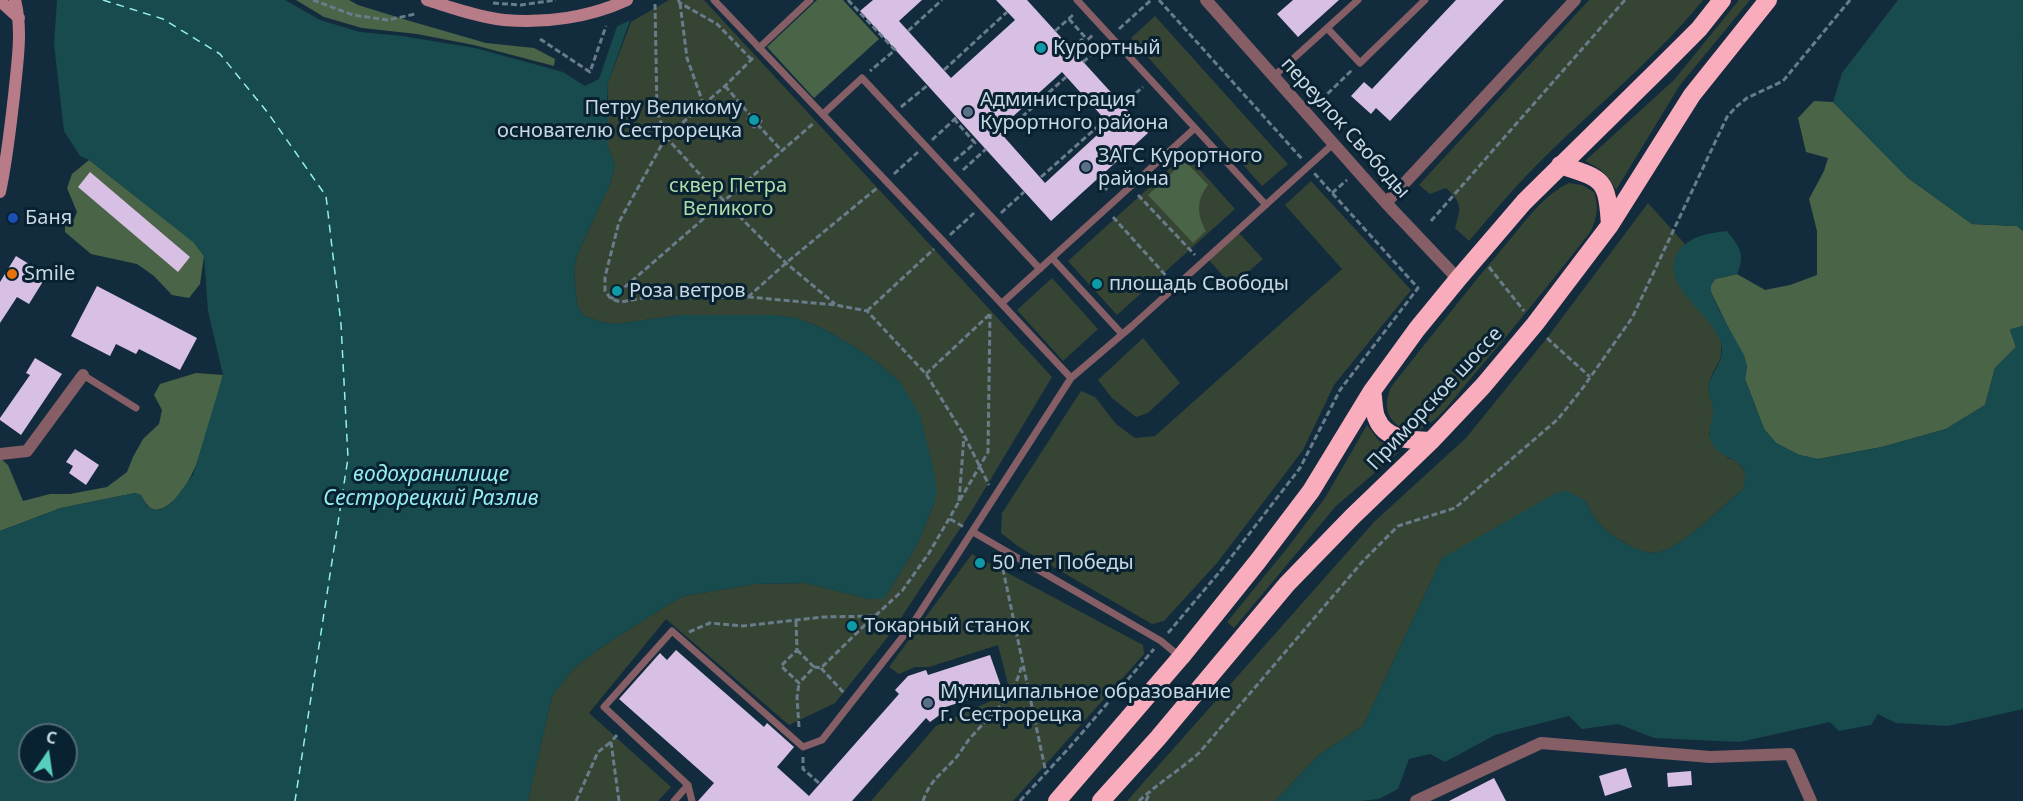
<!DOCTYPE html>
<meta charset="utf-8">
<style>
body{margin:0}
#map{position:relative;width:2023px;height:801px;overflow:hidden;background:#132c3d;font-family:"Noto Sans",sans-serif}
canvas{display:block}
.north{position:absolute;left:18px;top:723px;width:60px;height:60px;box-sizing:border-box;background:#082232;border:2px solid #556a78;border-radius:50%;rotate:13deg;font-size:16px;font-weight:700;line-height:24px;text-align:center;color:#c8d7e2}
.north::after{content:'';display:block;margin:auto;width:21px;height:27px;background:#58cec0;clip-path:polygon(50% 0,100% 100%,50% 72%,0 100%)}
</style>
<div id="map">
<canvas width="2023" height="801"></canvas>
<div class="north">С</div>
</div>
<script>
const ctx = document.querySelector('canvas').getContext('2d');
ctx.lineJoin = 'round';
function paint(path, color) { ctx.fillStyle = color; ctx.fill(path, 'evenodd'); }
function trace(path, color, width, dash) { ctx.strokeStyle = color; ctx.lineWidth = width; ctx.lineCap = dash ? 'butt' : 'round'; ctx.setLineDash(dash || []); ctx.stroke(path); }
function write(font, color, halo, rows, align = 'center') {
  ctx.font = font + ' "Noto Sans",sans-serif'; ctx.lineWidth = 6; ctx.setLineDash([]); ctx.textBaseline = 'middle'; ctx.strokeStyle = halo; ctx.fillStyle = color; for (const [text, x, y, turn = 0] of rows) {
    ctx.save(); ctx.translate(x, y); ctx.rotate((+turn || 0) * Math.PI / 180); ctx.textAlign = isNaN(turn) ? turn : align; if (halo) ctx.strokeText(text, 0, 0); ctx.fillText(text, 0, 0); ctx.restore();
  }
}
const green = new Path2D(`
 M669,0H704L1052,377L971,512L891,633L835,703L789,725L666,619L589,713L671,787L658,801H528L552,696L574,668L603,646L666,606L684,596L755,584L806,583L869,599H884L917,545L934,504V471L900,382L877,362L850,344L822,328L796,318L774,315H681L615,324L602,322L584,316L577,305L574,270L577,255L610,184L615,166L607,144L608,83L631,22Z
 M1589,0H1703C1647,69 1574,123 1514,189C1498,206 1484,224 1469,241L1455,228C1461,207 1463,204 1446,188L1430,194L1419,185Z
 M1739,0H1750L1680,85L1616,190C1608,175 1601,168 1585,161L1674,80Z
 M1155,16L1288,164L1262,186L1131,38Z
 M1186,154L1235,209L1117,315L1068,261Z
 M1311,181L1411,290L1334,385L1303,450L1217,563L1164,621L1152,624L1019,547L1001,533L1002,513L1081,391L1095,397L1116,424L1135,438L1155,436L1342,269L1285,205Z
 M1569,183L1582,185L1594,192C1599,208 1597,217 1591,231C1552,281 1513,329 1472,377C1457,394 1442,418 1421,429C1411,434 1400,429 1393,421C1384,410 1386,400 1391,387C1429,339 1467,290 1507,243C1525,222 1543,195 1569,183Z
 M1648,203L1685,244L1678,253L1720,338C1725,364 1714,363 1709,384C1707,393 1711,398 1713,407C1715,414 1711,427 1709,435L1728,458L1737,461L1745,472L1746,480L1743,489C1722,506 1679,552 1653,553C1642,553 1627,544 1618,539C1602,528 1593,519 1586,501L1442,558L1363,726L1319,755L1275,801H1127L1375,521L1466,438L1547,338Z
 M1239,233L1263,259L1232,286L1209,260Z
 M1052,278L1098,329L1063,361L1017,310Z
 M1143,338L1180,383L1148,413L1136,417L1112,398L1098,380Z
 M1367,425L1379,441L1399,452L1336,506L1234,628L1227,622L1288,547L1325,498Z
 M972,554L1143,645L1144,654L1013,801H871L936,726L1010,692L998,645L929,667H915L899,674L889,667Z`);
const forest = new Path2D(`
 M296,0H349L358,5L410,21L486,43L534,48L555,59L554,66L474,45L417,34L362,28L324,17Z
 M817,0H843L879,39L814,98L767,47Z
 M1814,101L1833,102L1908,178L1972,224L2017,226L2023,231V326L2010,330L2016,347L1995,368L1985,405L1946,429L1882,447L1818,459L1799,455L1776,443L1764,429L1745,379L1747,366L1711,292V285L1715,279L1737,274L1765,290L1790,285L1817,275V231L1809,199L1824,171L1828,158L1806,152L1798,118Z
 M89,160L194,242L204,256L200,284L189,298L172,295L154,276L137,264L91,254L65,232V218L74,219L77,212L67,188L72,174Z
 M1185,161L1208,185C1196,200 1197,215 1206,231L1193,243L1148,195Z
 M196,373L223,375C214,410 198,489 165,507C152,514 147,506 141,495L135,493L61,508L0,531V458L8,465L23,501L50,494H70L107,487L127,472L133,457L143,439L159,424L162,410L154,395L160,384Z`);
const water = new Path2D(`
 M57,0H285L320,20L360,32L402,36L475,48L563,72L585,86L599,79L626,0H637L608,83L607,101L615,109L608,119L607,144L615,166L610,184L577,255L574,270L577,305L584,316L602,322L615,324L681,315H774L796,318L822,328L850,344L877,362L900,382L920,415L934,471L937,492L934,504L917,545L884,599H869L806,583L755,584L684,596L666,606L603,646L574,668L552,696L528,801H0V531L61,508L135,493L141,495L147,506L154,510H160L172,503L193,475L223,375L208,311L204,256L193,242L89,160L80,156L64,131L54,44ZM30,735H66V771H30Z
 M1898,0H2023L2022,152L2023,231L2017,226L1972,224L1908,178L1833,102L1842,73Z
 M1727,231C1739,246 1746,254 1737,274L1715,279L1711,285V292L1720,312L1744,355L1747,366L1745,379L1764,429L1776,443L1799,455L1818,459L1882,447L1946,429L1985,405L1995,368L2016,347L2010,329L2023,326V709L1948,726L1896,723L1878,714L1871,725L1839,731L1830,722L1740,742L1654,738L1618,724L1582,729L1569,716L1495,735L1445,762L1430,754L1409,759L1398,789L1379,799L1361,801H1275L1319,755L1363,726L1442,558L1556,493L1567,491L1586,501C1593,519 1602,528 1618,539C1627,544 1642,553 1653,553C1679,552 1722,506 1743,489C1755,457 1720,462 1711,442C1707,431 1713,421 1713,410C1713,401 1707,396 1709,384C1712,372 1722,363 1722,350C1721,316 1656,289 1678,252C1689,236 1709,233 1727,231Z`);
const pier = new Path2D(`
 M622,0H640L633,19L613,28Z`);
const ferry = new Path2D(`
 M103,0L163,19L220,54L268,113L326,196L341,324L348,458L295,801`);
const building = new Path2D(`
 M873,0H922L899,21L951,78L1015,20L996,0H1027L1148,133L1051,221L860,11ZM1062,72L1109,124L1045,183L998,130Z
 M1293,0H1339L1298,37L1277,14Z
 M1456,0H1504L1390,121L1376,108L1371,114L1351,96L1364,82L1372,89Z
 M90,172L190,257L178,272L78,187Z
 M16,256L47,275L29,304L17,297L0,323V282Z
 M97,286L197,338L180,370L139,349L136,354L116,344L110,356L71,336Z
 M35,358L62,374L21,435L0,420V418L30,375L26,373Z
 M75,449L99,465L86,485L69,473L73,466L66,462Z
 M676,650L764,727L767,723L794,747L777,767L809,796L899,694L895,690L908,676L926,670L928,675L990,655L1002,689L939,709L941,714L930,722L926,718L852,801H698L714,783L619,699L660,653L667,660Z
 M1626,768L1632,787L1605,796L1599,776Z
 M1691,771L1692,785L1668,787L1667,773Z
 M1494,778L1506,801H1449Z`);
const path = new Path2D(`
 M313,0L353,15L388,20L415,14
 M678,0L680,3L717,24L752,60
 M848,0L895,50L870,71
 M1159,0L1302,159
 M493,3L521,5L556,0
 M680,3L687,58L703,103
 M655,4L657,111L666,137L619,222L605,277V291L611,299L621,302L643,298L748,297L836,305L867,311L926,374L964,435L989,485
 M1069,19L1085,37L1075,45L1078,48L1094,34
 M1119,29L1151,0
 M908,31L942,0
 M1055,31L1074,14
 M540,39L590,72L606,26
 M753,58L725,86L666,137L724,201L786,263L835,304
 M1083,62L1103,45
 M944,70L1007,12
 M725,86L751,116
 M1321,100L1352,70
 M1122,105L1143,87
 M901,107L928,85
 M754,114L761,121L754,127L748,119Z
 M757,124L782,151
 M1002,135L1066,77
 M932,140L957,117
 M954,161L975,143L954,119
 M963,170L986,149
 M894,174L918,152
 M1041,177L1105,120
 M1097,179L1108,191
 M1332,193L1347,180
 M1138,195L1195,255
 M1001,213L1024,192
 M1113,217L1169,279
 M1431,221L1625,0
 M950,235L974,213
 M1489,267L1524,311
 M748,297L786,263L877,188
 M611,299L815,122
 M867,311L934,249
 M1547,338L1590,377
 M926,374L990,314
 M959,501L964,436
 M950,519L964,527
 M1001,560L1046,773
 M796,621L797,650
 M689,632L710,623L743,626L823,617L875,616L902,591L929,553L988,452L990,314
 M1168,633L1222,569L1300,468L1340,390L1418,288L1314,173
 M797,650L814,667L799,683L781,666Z
 M814,667L821,668L873,617
 M821,668L844,693
 M799,727L797,697L799,683
 M617,735L611,742L619,801
 M803,757V769L820,784
 M576,801L598,752L611,742
 M923,801C930,781 939,776 953,761C961,753 965,743 973,735C994,711 1015,697 1022,664
 M1020,801L1069,748L1154,649
 M1139,801C1158,783 1180,770 1199,753L1363,561L1398,526L1455,508L1558,419L1582,389L1632,318L1727,117L1736,107L1747,98L1783,81L1850,0
 M1146,801L1150,792`);
const lane = new Path2D(`
 M714,0L943,241L1071,378
 M1077,0L1266,205
 M1327,28L1360,63L1425,0
 M759,48L810,0
 M1273,77L1358,0
 M823,114L862,78L1040,269
 M1052,258L1122,334
 M1002,303L1195,128
 M83,375L136,408
 M973,532L1161,641L1179,656
 M674,801L688,785
 M692,801L688,785L604,707L672,631L803,747L822,740L912,625L1071,378L1132,326L1333,144`);
const street = new Path2D(`
 M1206,0L1386,203L1458,279
 M1386,203L1575,0
 M0,454L27,451L83,375
 M1416,801L1541,743L1710,757L1790,754L1811,801`);
const secondary = new Path2D(`
 M427,0C453,8 478,17 504,20C545,24 590,17 627,0
 M0,1L19,18
 M0,192C7,160 10,129 14,96C17,64 23,31 15,0`);
const highway = new Path2D(`
 M1560,165C1603,179 1607,178 1610,225
 M1372,391C1374,399 1373,412 1377,419C1386,441 1412,440 1431,441
 M1057,801L1181,657L1258,561L1311,491L1372,391L1417,329L1458,279L1524,202L1660,68L1699,29L1722,0
 M1101,801L1158,738L1287,584L1352,517L1431,441L1483,386L1535,324L1610,225L1692,95L1768,0`);
const markers = [
 [1041,48,6,"#0f9aa8"],
 [968,112,6,"#5c6f8a"],
 [754,120,6,"#0f9aa8"],
 [1086,167,6,"#5c6f8a"],
 [13,218,6,"#1a4fb4"],
 [12,274,6,"#e8710a"],
 [1097,284,6,"#0f9aa8"],
 [617,291,6,"#0f9aa8"],
 [980,563,6,"#0f9aa8"],
 [852,626,6,"#0f9aa8"],
 [928,703,6,"#5c6f8a"]
];
const poiNames = [
 ["Курортный",1053,48],
 ["Администрация",980,100],
 ["Курортного района",980,123],
 ["Петру Великому",742,108,"right"],
 ["основателю Сестрорецка",742,131,"right"],
 ["ЗАГС Курортного",1098,156],
 ["района",1098,179],
 ["Баня",25,218],
 ["Smile",24,274],
 ["площадь Свободы",1109,284],
 ["Роза ветров",629,291],
 ["50 лет Победы",992,563],
 ["Токарный станок",864,626],
 ["Муниципальное образование",940,692],
 ["г. Сестрорецка",940,715]
];
const streetNames = [
 ["переулок Свободы",1345,128,48],
 ["Приморское шоссе",1435,399,-47]
];
const parkNames = [
 ["сквер Петра",728,186],
 ["Великого",728,209]
];
const waterNames = [
 ["водохранилище",431,475],
 ["Сестрорецкий Разлив",431,499]
];
paint(green, '#364434');
paint(forest, '#4a6448');
paint(water, '#174b4d');
paint(pier, '#132c3d');
trace(ferry, '#95edef', 1.5, [8, 6]);
paint(building, '#d7c0e3');
trace(path, '#687c8a', 3, [6, 3]);
trace(lane, '#855e66', 7);
trace(street, '#855e66', 12);
trace(secondary, '#b87b88', 12);
trace(highway, '#f9adbc', 18);
for (const [x, y, r, color] of markers) { const dot = new Path2D(); dot.arc(x, y, r, 0, 2 * Math.PI); ctx.fillStyle = color; ctx.fill(dot); trace(dot, '#082232', 2); }
write('20px', '#c8d7e2', '#082232', poiNames, 'left');
write('20px', '#c8d7e2', '#082232', streetNames);
write('20px', '#aeddaa', '#082232', parkNames);
write('italic 21px', '#95edef', '#082232', waterNames);
</script>
